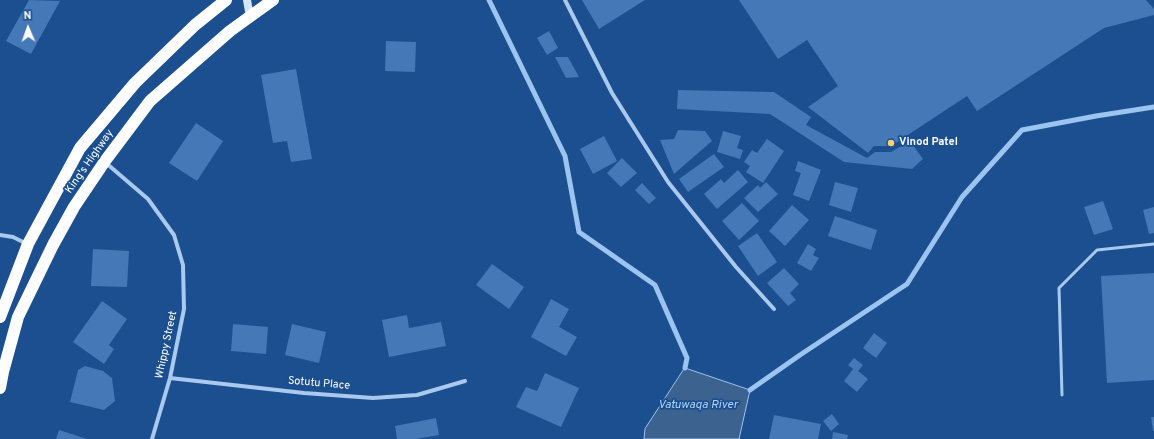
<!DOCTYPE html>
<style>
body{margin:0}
#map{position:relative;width:1154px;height:439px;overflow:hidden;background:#1b4f8f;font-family:Overpass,sans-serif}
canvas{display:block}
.north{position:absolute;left:8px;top:8px;width:40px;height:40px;-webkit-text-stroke:3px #1b4f8f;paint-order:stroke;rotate:358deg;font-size:11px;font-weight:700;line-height:16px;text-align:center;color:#fff}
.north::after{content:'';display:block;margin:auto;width:14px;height:18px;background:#fff;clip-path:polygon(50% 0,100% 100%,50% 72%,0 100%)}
</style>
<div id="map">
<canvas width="1154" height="439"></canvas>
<div class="north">N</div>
</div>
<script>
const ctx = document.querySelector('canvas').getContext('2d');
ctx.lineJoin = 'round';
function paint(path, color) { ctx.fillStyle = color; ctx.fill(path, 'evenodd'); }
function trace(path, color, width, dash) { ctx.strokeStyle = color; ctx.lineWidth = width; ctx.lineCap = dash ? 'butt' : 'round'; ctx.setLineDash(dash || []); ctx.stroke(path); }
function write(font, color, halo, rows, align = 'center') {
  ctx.font = font + ' Overpass,sans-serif'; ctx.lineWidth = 3.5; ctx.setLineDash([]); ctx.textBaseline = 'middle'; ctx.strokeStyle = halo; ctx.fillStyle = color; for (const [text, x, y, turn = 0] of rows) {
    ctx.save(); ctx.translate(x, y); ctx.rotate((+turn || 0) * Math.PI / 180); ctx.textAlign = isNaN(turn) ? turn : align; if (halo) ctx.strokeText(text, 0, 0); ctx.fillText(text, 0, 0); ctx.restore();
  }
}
const water = new Path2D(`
 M685,368L750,390L739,439H644L645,429Z`);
const stream = new Path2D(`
 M489,0L565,156L579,232L655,285L687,358L685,368
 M750,390L800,355L907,284L962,197L1022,130L1096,116L1154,107`);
const building = new Path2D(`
 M29,0L60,1L31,54L6,41Z
 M582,0H645L599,29Z
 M739,0H1146L1154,9V15L1104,28L977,111L967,96L891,146H874L868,153L808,107L838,86L807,40L778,59Z
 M549,31L558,48L547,55L537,38Z
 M386,41L416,42L415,72L385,71Z
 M555,57H568L579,77L566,78Z
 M296,69L312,159L291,162L287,141L273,143L261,75Z
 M678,90L774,92L811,117L806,125L867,158L875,152H891L910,141L923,159L912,169L844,162L770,114L677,109Z
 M196,123L223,141L197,181L169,163Z
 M678,130L705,131L712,141L674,174L660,140L674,139Z
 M723,131L741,136L737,148L743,150L740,159L717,152Z
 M604,136L617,161L593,174L580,149Z
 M767,139L784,151L763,183L746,172L750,166L744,162L752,150L757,153Z
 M714,154L724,167L688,192L679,179Z
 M622,158L637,173L621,187L607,173Z
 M798,161L821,170L809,201L793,195L801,173L795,171Z
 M738,170L748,182L717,209L704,194L721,179L724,183Z
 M766,182L778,194L758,212L744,198L758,185L760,188Z
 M835,182L858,188L851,212L829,205Z
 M642,183L656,198L649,204L635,190Z
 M1103,201L1113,229L1094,235L1084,207Z
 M742,203L759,221L739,240L722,221Z
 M792,205L809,220L785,246L769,231Z
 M1154,207V233L1149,234L1143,210Z
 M835,216L877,230L871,250L828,236Z
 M757,233L777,262L758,276L738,246Z
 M808,244L816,249L813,255L819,258L811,271L797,263Z
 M93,249L129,251L127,287L91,286Z
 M492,264L524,287L509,309L476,285Z
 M784,268L799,284L790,293L796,300L788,306L767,283Z
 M1154,273V380L1107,383L1101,276Z
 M551,299L569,309L559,327L577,337L566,356L531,337Z
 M102,301L127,319L109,345L114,349L104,364L73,342Z
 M407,315L409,328L441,322L446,346L389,357L382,320Z
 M233,324L268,327L266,354L231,351Z
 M292,324L326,332L319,363L285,355Z
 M874,333L887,343L876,358L863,348Z
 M854,358L863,365L858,371L868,379L857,392L844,381L853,369L848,365Z
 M85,366L103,371L112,378L115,401L104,410L70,402L78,370Z
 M545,373L579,388L561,427L516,407L526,387L537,391Z
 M832,414L839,424L831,431L823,421Z
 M774,415L821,424L818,439H769Z
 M1151,417H1154V431H1153Z
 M436,418L439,435L416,439H397L395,426Z
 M59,430L87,439H56Z
 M833,432L848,435L847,439H832Z`);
const lane = new Path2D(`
 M1062,395L1059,288L1097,250L1154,244`);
const street = new Path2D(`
 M565,0L612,93L668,182L736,267L774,309
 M106,163L148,199L174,235L183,265L184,309L170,378L152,439
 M0,235L13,237L27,244
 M170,378L304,393L373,398L417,395L465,381`);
const secondary = new Path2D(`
 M247,0L250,17`);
const highway = new Path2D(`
 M0,317L28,244L80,148L135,83L195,25L226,0
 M0,388L3,372L18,317L53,245L74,207L105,161L150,101L230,31L273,0`);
const markers = [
 [891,143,4,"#ffd166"]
];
const poiNames = [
 ["Vinod Patel",899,143]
];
const streetNames = [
 ["King's Highway",90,162,-55],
 ["Whippy Street",167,345,-78],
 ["Sotutu Place",319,384,5]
];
const waterNames = [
 ["Vatuwaqa River",698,406]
];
paint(water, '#3c6290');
trace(water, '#9cc4f0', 1);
trace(stream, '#9cc4f0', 5);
paint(building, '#4478b7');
trace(lane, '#a9c9ee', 3);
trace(street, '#a9c9ee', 4);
trace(secondary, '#d6e6fa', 8);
trace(highway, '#fff', 12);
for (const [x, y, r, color] of markers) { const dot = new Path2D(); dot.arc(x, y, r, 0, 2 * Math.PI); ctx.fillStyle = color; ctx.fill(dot); trace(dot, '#1b4f8f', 1.5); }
write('bold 11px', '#fff', '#1b4f8f', poiNames, 'left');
write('11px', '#fff', '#1b4f8f', streetNames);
write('italic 12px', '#b5d3f5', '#1b4f8f', waterNames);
</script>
